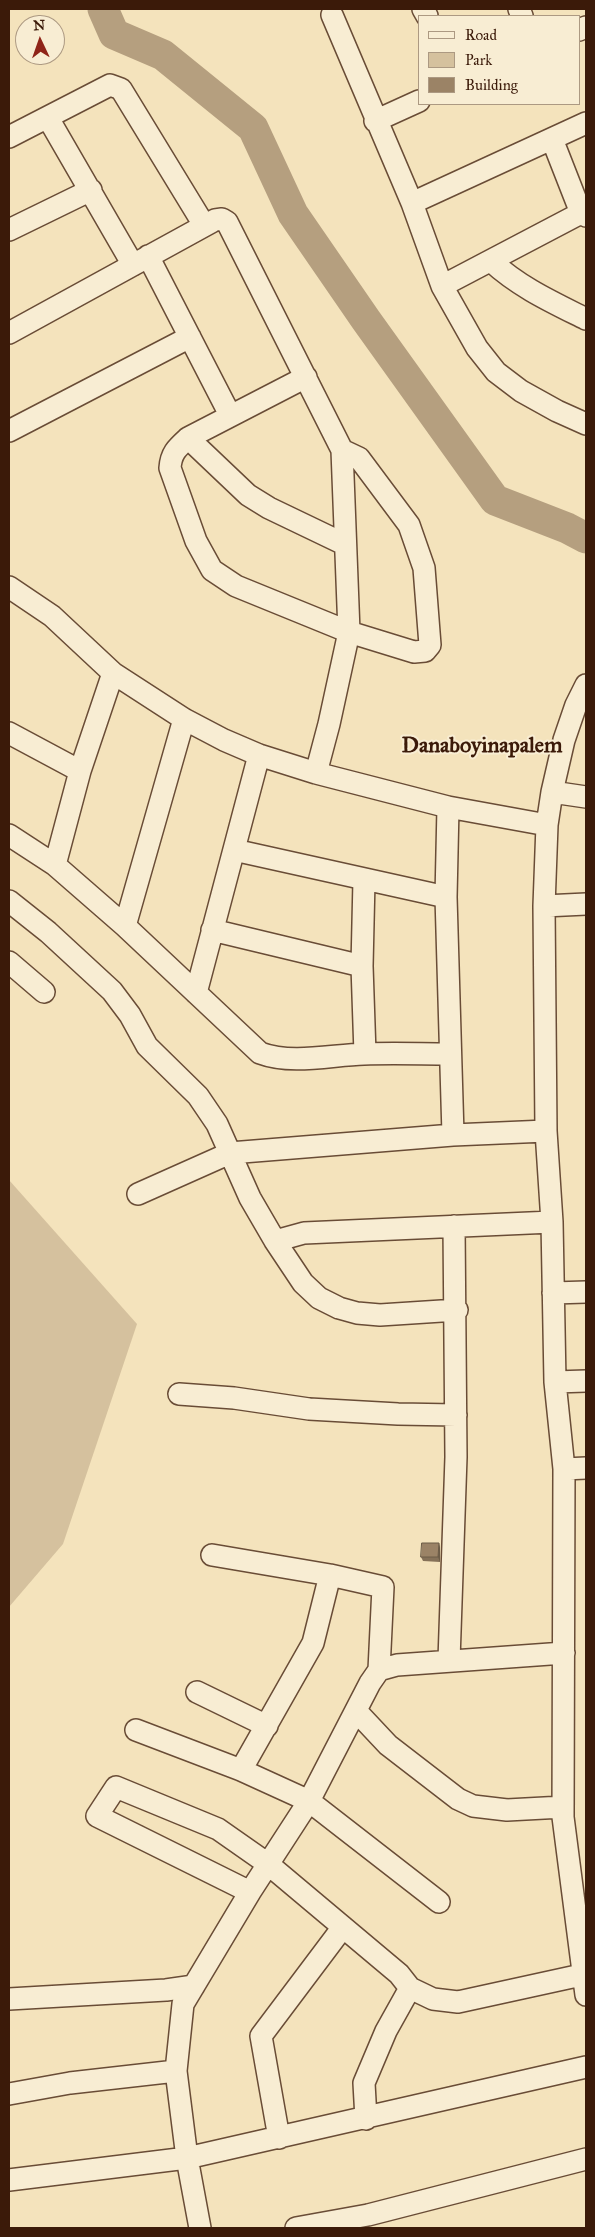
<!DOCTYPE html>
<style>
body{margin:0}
#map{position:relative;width:595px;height:2237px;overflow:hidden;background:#f4e3bc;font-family:"IM FELL Great Primer",serif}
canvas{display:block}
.frame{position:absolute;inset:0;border:10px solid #3b1a09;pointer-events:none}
.legend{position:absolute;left:418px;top:15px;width:162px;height:90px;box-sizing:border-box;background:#f8edd3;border:1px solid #ac9982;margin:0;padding:6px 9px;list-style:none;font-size:15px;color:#3b1a09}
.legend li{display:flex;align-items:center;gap:10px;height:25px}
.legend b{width:25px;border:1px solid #ac9982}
.north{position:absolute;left:15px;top:15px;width:50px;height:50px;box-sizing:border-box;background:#f8edd3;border:1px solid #ac9982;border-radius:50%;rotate:357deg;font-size:14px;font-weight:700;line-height:20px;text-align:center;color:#3b1a09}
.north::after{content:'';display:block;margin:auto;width:18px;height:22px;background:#8f2418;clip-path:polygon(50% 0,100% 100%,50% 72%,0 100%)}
</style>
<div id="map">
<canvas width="595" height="2237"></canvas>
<div class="frame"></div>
<ul class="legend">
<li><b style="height:6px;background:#f8edd3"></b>Road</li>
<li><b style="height:14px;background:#d5c19e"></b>Park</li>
<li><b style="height:14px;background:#9b8366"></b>Building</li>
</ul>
<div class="north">N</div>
</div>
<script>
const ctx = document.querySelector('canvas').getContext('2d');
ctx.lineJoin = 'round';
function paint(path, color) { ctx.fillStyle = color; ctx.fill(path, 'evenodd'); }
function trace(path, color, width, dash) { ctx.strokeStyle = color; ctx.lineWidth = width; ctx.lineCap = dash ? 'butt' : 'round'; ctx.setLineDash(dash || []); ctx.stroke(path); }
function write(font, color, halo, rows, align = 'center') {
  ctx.font = font + ' "IM FELL Great Primer",serif'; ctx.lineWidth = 4; ctx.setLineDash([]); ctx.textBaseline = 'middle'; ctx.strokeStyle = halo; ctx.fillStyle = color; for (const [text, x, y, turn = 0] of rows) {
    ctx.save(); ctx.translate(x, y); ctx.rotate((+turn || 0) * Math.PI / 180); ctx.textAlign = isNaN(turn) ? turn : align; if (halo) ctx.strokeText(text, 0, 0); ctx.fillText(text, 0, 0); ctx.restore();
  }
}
const green = new Path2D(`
 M9,1180L137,1324L63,1544L9,1607Z`);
const river = new Path2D(`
 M103,9L114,34L163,55L253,128L293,214L366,320L495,500L567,528L586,538`);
const minor = new Path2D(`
 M423,9L427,16
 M519,9L522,16
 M332,15L412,203L442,286L477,348L496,372L521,391L557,411L586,424
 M579,30L586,27
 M48,118L133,265
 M375,121L419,101
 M9,137L110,85L121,89L204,225
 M552,139L581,213
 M412,203L586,123
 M9,230L91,190
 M148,256L230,415
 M491,261C519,287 552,302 586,319
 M442,286L581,213L586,216
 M9,333L215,220L222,219L227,222L342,450L349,632L329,724L316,773
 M306,377L188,438L248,495L269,508L344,544
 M9,431L190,337
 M188,438C177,448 171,453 170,468L196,541L212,570L236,586L349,632L414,652L425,651L430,645L424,568L409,525L359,458L342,450
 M9,587L52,616L113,673L184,719L224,740L259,755L316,773L448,807L547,825
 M586,685L576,705L564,740L552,792L547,825L544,906L546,1131L552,1222L555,1382L564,1469L563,1817L586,1995
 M9,733L80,771
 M552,792L586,797
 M448,807L446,897L453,1135
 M9,835L55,865L125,926L260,1053C292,1065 331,1055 364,1054C393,1053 421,1054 450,1054
 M234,850L446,897
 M55,865L80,771L113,673
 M9,901L48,932L112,991L130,1015L147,1046L198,1096L217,1124L250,1198L275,1241L303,1283L319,1298L339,1308L357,1313L380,1315L457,1310
 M544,906L586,904
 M125,926L184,719
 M212,930L362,966L365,1054
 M9,962L44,992
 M362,966L364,880
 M196,993L259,755
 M138,1194L230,1153L453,1135L546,1131
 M275,1241L304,1233L552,1222
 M553,1293L586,1292
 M555,1382L586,1381
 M179,1394L234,1398L309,1409L398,1414L456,1415
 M564,1469L586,1468
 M212,1555L330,1575L383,1587L379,1670
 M449,1660L456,1457L454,1226
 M197,1692L267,1726
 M357,1712L388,1745L458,1799L473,1806L507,1810L563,1807
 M136,1730L241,1770L309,1801L439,1902
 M241,1770L313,1643L330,1575
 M250,1892L97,1816L116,1787L218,1829L268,1864L399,1974L410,1988L433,1999L458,2002L586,1974
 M9,1999L166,1990L194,1986
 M9,2094L70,2083L176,2071
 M366,2119L364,2083L386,2031L410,1988
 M279,2138L261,2036L343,1927
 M9,2180L187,2158L586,2067
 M200,2228L187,2158L176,2071L183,2004L250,1892L309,1801L370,1683L379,1670L397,1665L564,1653
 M296,2228L368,2215L586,2159`);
const rail = new Path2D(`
 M9,9H10`);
const wall = new Path2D(`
 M439,1543L440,1548V1562L423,1561L421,1557Z`);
const shadedWall = new Path2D(`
 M439,1543L440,1548V1562L438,1557Z`);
const building = new Path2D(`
 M422,1543H439L438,1557H421Z`);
const districtNames = [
 ["Danaboyinapalem",482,747]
];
paint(green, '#d5c19e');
trace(river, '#b59f7f', 31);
trace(minor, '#694c36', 24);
trace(minor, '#f8edd3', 21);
trace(rail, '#3b1a09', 4, [9, 9]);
paint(wall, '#857158');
paint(shadedWall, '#6c5c47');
paint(building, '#9b8366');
trace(building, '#6c5c47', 1);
write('bold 22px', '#3b1a09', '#f8edd3', districtNames);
</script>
